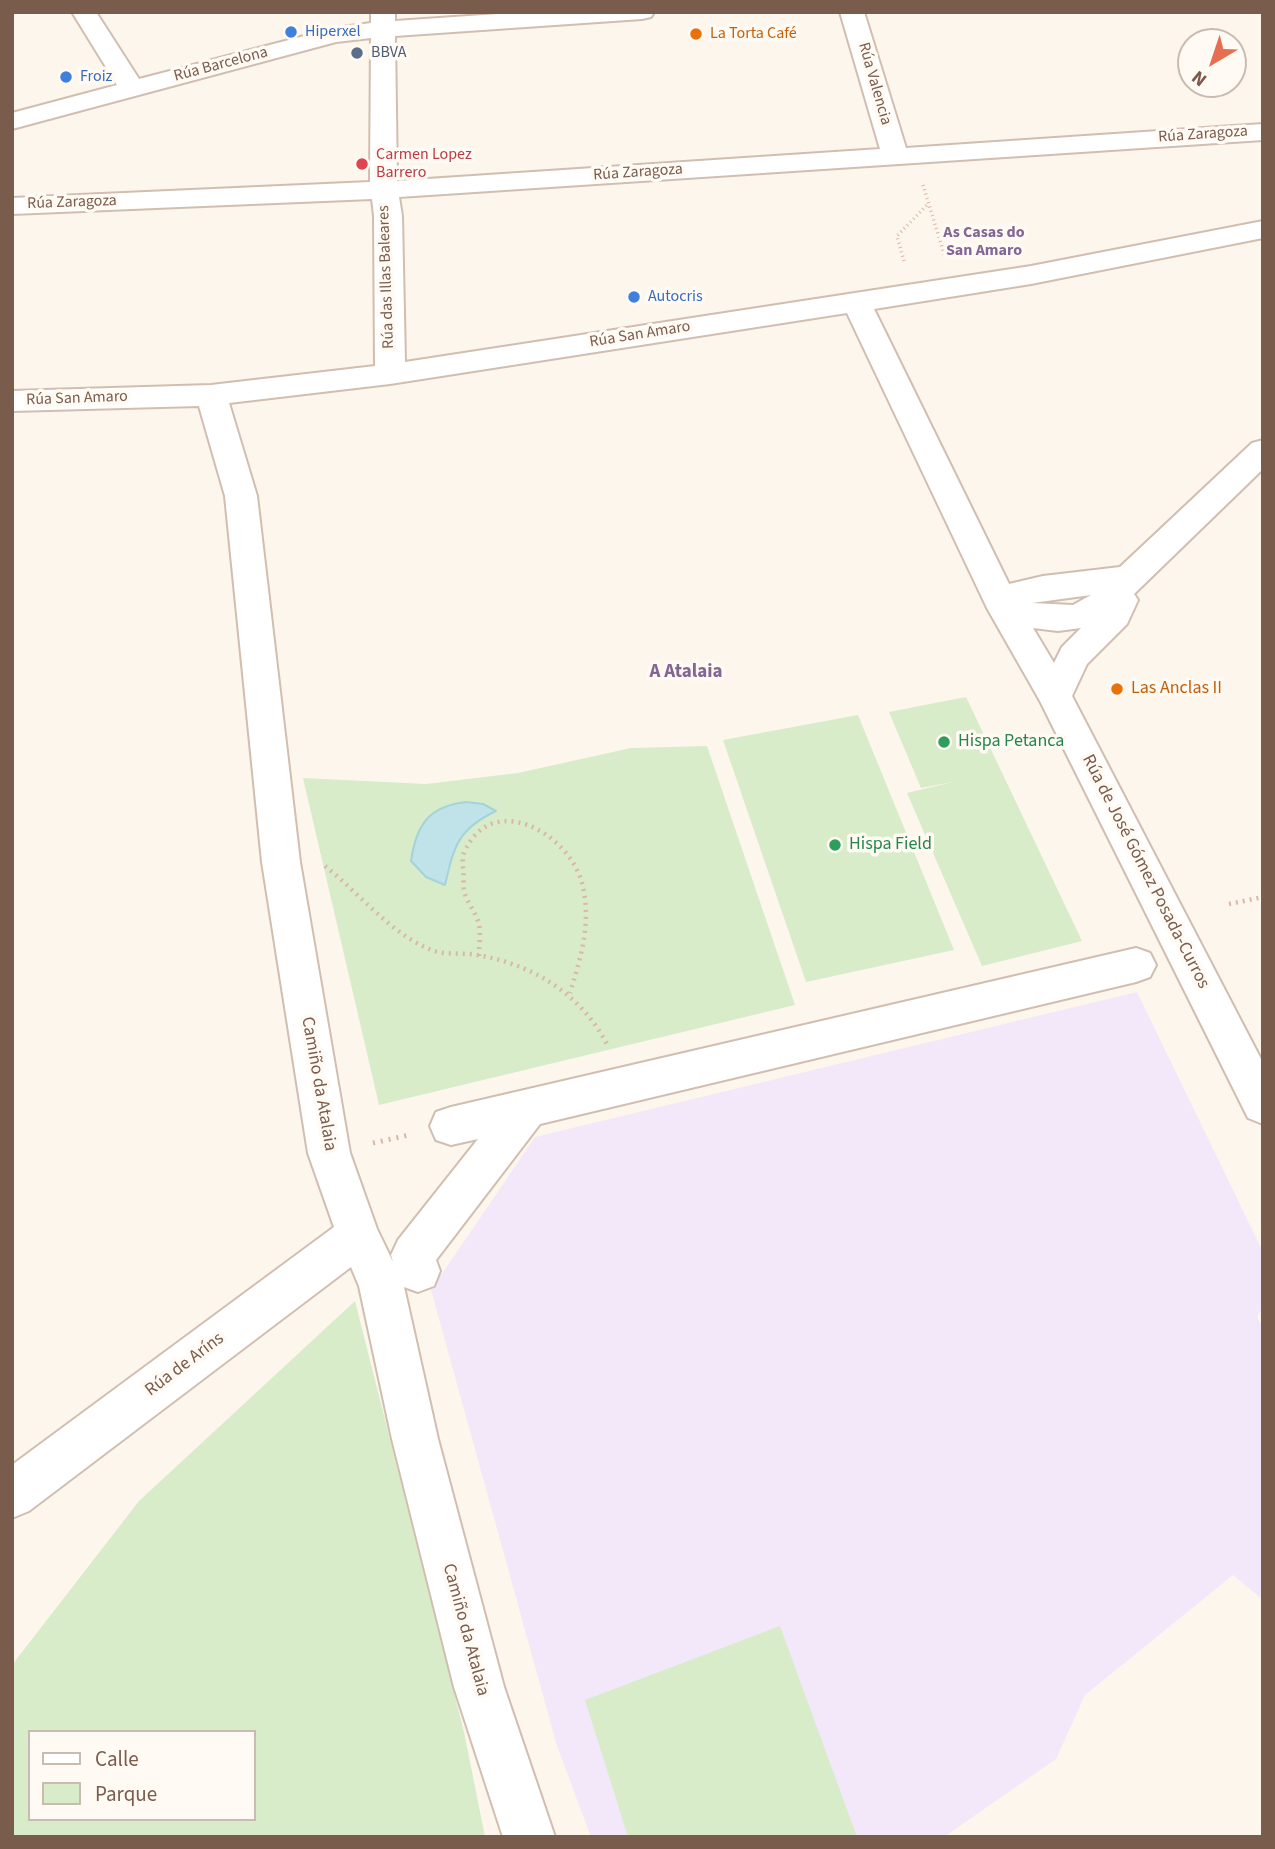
<!DOCTYPE html>
<meta charset="utf-8">
<style>
body{margin:0}
#map{position:relative;width:1275px;height:1849px;overflow:hidden;background:#fdf6ec;font-family:"Source Sans 3",sans-serif}
canvas{display:block}
.frame{position:absolute;inset:0;border:14px solid #7a5c4d;pointer-events:none}
.legend{position:absolute;left:28px;top:1730px;width:228px;height:91px;box-sizing:border-box;background:#fffaf3;border:2px solid #cabbb1;margin:0;padding:9px 12px;list-style:none;font-size:21px;color:#7a5c4d}
.legend li{display:flex;align-items:center;gap:14px;height:35px}
.legend b{width:35px;border:2px solid #cabbb1}
.north{position:absolute;left:1177px;top:28px;width:70px;height:70px;box-sizing:border-box;background:#fffaf3;border:2px solid #cabbb1;border-radius:50%;rotate:219deg;font-size:19px;font-weight:700;line-height:28px;text-align:center;color:#7a5c4d}
.north::after{content:'';display:block;margin:auto;width:24px;height:32px;background:#e76f51;clip-path:polygon(50% 0,100% 100%,50% 72%,0 100%)}
</style>
<div id="map">
<canvas width="1275" height="1849"></canvas>
<div class="frame"></div>
<ul class="legend">
<li><b style="height:9px;background:#fff"></b>Calle</li>
<li><b style="height:19px;background:#d8ecc9"></b>Parque</li>
</ul>
<div class="north">N</div>
</div>
<script>
const ctx = document.querySelector('canvas').getContext('2d');
ctx.lineJoin = 'round';
function paint(path, color) { ctx.fillStyle = color; ctx.fill(path, 'evenodd'); }
function trace(path, color, width, dash) { ctx.strokeStyle = color; ctx.lineWidth = width; ctx.lineCap = dash ? 'butt' : 'round'; ctx.setLineDash(dash || []); ctx.stroke(path); }
function write(font, color, halo, rows, align = 'center') {
  ctx.font = font + ' "Source Sans 3",sans-serif'; ctx.lineWidth = 7; ctx.setLineDash([]); ctx.textBaseline = 'middle'; ctx.strokeStyle = halo; ctx.fillStyle = color; for (const [text, x, y, turn = 0] of rows) {
    ctx.save(); ctx.translate(x, y); ctx.rotate((+turn || 0) * Math.PI / 180); ctx.textAlign = isNaN(turn) ? turn : align; if (halo) ctx.strokeText(text, 0, 0); ctx.fillText(text, 0, 0); ctx.restore();
  }
}
const education = new Path2D(`
 M1137,992L1263,1252V1307L1257,1317L1263,1328V1600L1233,1575L1085,1695L1056,1759L944,1837H591L557,1746L431,1290L535,1137Z`);
const green = new Path2D(`
 M966,697L1082,941L982,966L907,793L953,782L921,788L889,712Z
 M858,715L954,950L806,982L723,740Z
 M707,746L795,1005L379,1105L303,778L426,784L518,773L631,748Z
 M355,1301L464,1732L485,1837H12V1665L139,1501ZM30,1732H254V1819H30Z
 M780,1626L857,1837H628L585,1700Z`);
const water = new Path2D(`
 M466,802L483,804L496,811C458,829 454,846 445,885L426,877L411,861C416,825 429,806 466,802Z`);
const pathFar2 = new Path2D(`
 M923,185L945,257
 M904,261L897,236L929,203`);
const pathFar1 = new Path2D(`
 M325,866C359,893 389,932 429,949C444,956 461,952 477,955C533,964 582,995 608,1046
 M1229,904L1263,897
 M479,956C479,946 481,934 479,924C476,912 466,902 464,890C463,883 464,875 463,868C463,863 462,857 464,853C491,789 569,833 582,883C592,921 581,957 570,993`);
const path = new Path2D(`
 M373,1143L409,1135`);
const minor = new Path2D(`
 M72,12H96L139,79L335,28L371,23V12H395V21L527,12H654L651,17L642,19L395,36L397,181L880,149L840,12H864L906,148L1263,124V140L399,197L402,216L405,362L1031,266L1263,221V238L1031,284L874,309L1009,584L1043,576L1120,567L1252,443L1263,440V469L1134,594L1138,600L1127,624L1087,664L1072,696L1263,1063V1124L1248,1118L1040,701L987,608L847,313L390,384L229,403L257,496L300,862L350,1153L377,1229L393,1262L391,1255L398,1240L478,1139L451,1145L436,1140L430,1126L436,1112L451,1107L1136,948L1150,953L1156,965L1150,977L1136,982L540,1124L436,1260L440,1271L434,1286L418,1292L404,1287L438,1439L504,1687L555,1837H503L454,1687L392,1439L359,1286L351,1267L29,1511L12,1518V1465L334,1227L308,1153L262,862L225,496L199,406L12,411V391L211,385L375,366L374,216L372,199L12,214V198L370,182L371,38L336,42L12,129V113L117,85ZM1091,595L1073,605L1032,603ZM1033,628L1058,631L1081,628L1062,647L1054,663Z`);
const markers = [
 [291,32,7,"#3f7fe0"],
 [696,34,7,"#e8710a"],
 [357,53,7,"#5c6f8a"],
 [66,77,7,"#3f7fe0"],
 [362,164,7,"#e0444e"],
 [634,297,7,"#3f7fe0"],
 [1117,689,7,"#e8710a"],
 [944,742,7,"#2e9e5b"],
 [835,845,7,"#2e9e5b"]
];
const farShopnames = [
 ["Hiperxel",305,32],
 ["Froiz",80,77],
 ["Autocris",648,297]
];
const farFoodnames = [
 ["La Torta Café",710,34]
];
const farServicenames = [
 ["BBVA",371,53]
];
const farStreetnames = [
 ["Rúa Barcelona",221,65,-15],
 ["Rúa Valencia",874,84,74],
 ["Rúa Zaragoza",1203,135,-4],
 ["Rúa Zaragoza",638,173,-4],
 ["Rúa Zaragoza",72,203,-2],
 ["Rúa das Illas Baleares",387,277,-92],
 ["Rúa San Amaro",640,335,-9],
 ["Rúa San Amaro",77,399,-2]
];
const farHealthnames = [
 ["Carmen Lopez",376,155],
 ["Barrero",376,173]
];
const farNeighbourhoodnames = [
 ["As Casas do",984,233],
 ["San Amaro",984,251]
];
const foodNames = [
 ["Las Anclas II",1131,689]
];
const leisureNames = [
 ["Hispa Petanca",958,742],
 ["Hispa Field",849,845]
];
const streetNames = [
 ["Rúa de José Gómez Posada-Curros",1145,872,63],
 ["Camiño da Atalaia",318,1084,80],
 ["Rúa de Aríns",185,1365,-37],
 ["Camiño da Atalaia",465,1630,75]
];
const neighbourhoodNames = [
 ["A Atalaia",686,673]
];
paint(education, '#f3e8fa');
paint(green, '#d8ecc9');
paint(water, '#bfe3e8');
trace(water, '#a5d3da', 2);
trace(minor, '#d1beb0', 4);
trace(pathFar2, '#d9b8a5', 3.5, [1, 3.5]);
trace(pathFar1, '#d9b8a5', 4.5, [2, 5]);
trace(path, '#d9b8a5', 5, [2, 6]);
paint(minor, '#fff');
for (const [x, y, r, color] of markers) { const dot = new Path2D(); dot.arc(x, y, r, 0, 2 * Math.PI); ctx.fillStyle = color; ctx.fill(dot); trace(dot, '#fffaf3', 2.5); }
write('16px', '#366cbe', '#fffaf3', farShopnames, 'left');
write('16px', '#c56008', '#fffaf3', farFoodnames, 'left');
write('16px', '#4e5e75', '#fffaf3', farServicenames, 'left');
write('16px', '#7a5c4d', '#fffaf3', farStreetnames);
write('16px', '#be3a42', '#fffaf3', farHealthnames, 'left');
write('bold 16px', '#846695', '#fffaf3', farNeighbourhoodnames);
write('18px', '#c56008', '#fffaf3', foodNames, 'left');
write('18px', '#27864d', '#fffaf3', leisureNames, 'left');
write('18px', '#7a5c4d', '#fffaf3', streetNames);
write('bold 19px', '#846695', '#fffaf3', neighbourhoodNames);
</script>
